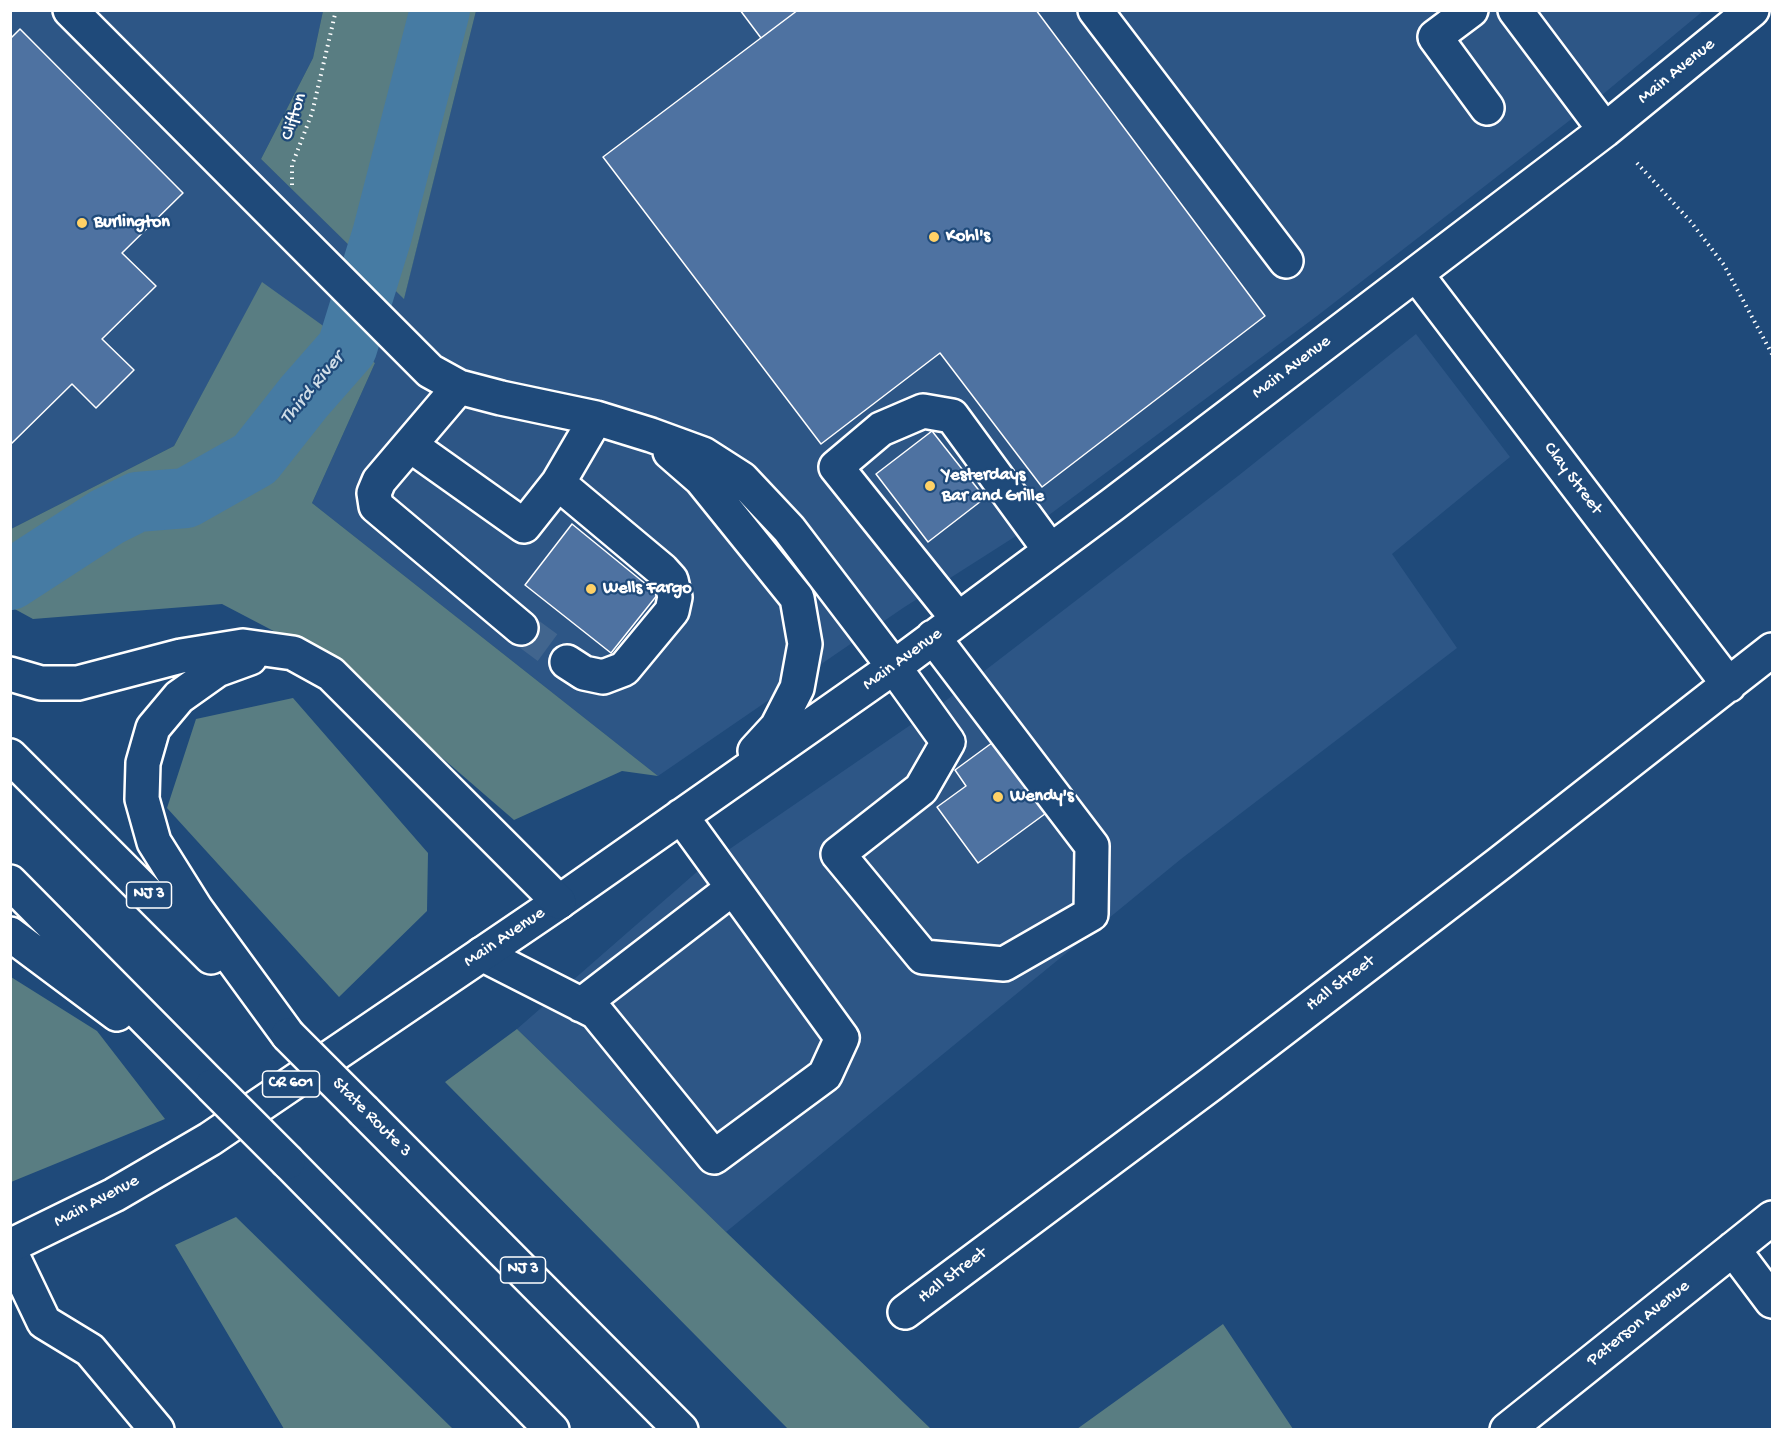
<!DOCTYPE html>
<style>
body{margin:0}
#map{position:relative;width:1783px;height:1440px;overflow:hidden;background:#1f4a7a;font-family:"Gochi Hand",sans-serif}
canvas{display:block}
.frame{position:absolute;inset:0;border:12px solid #fff;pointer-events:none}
</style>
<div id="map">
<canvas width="1783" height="1440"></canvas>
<div class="frame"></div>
</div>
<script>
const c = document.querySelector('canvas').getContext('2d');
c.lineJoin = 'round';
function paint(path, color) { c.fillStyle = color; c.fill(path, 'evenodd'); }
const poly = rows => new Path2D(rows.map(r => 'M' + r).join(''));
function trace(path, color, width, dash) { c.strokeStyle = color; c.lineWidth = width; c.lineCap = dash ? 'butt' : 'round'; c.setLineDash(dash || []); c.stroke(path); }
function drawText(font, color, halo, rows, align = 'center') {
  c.font = font + ' "Gochi Hand",sans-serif'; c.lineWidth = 4.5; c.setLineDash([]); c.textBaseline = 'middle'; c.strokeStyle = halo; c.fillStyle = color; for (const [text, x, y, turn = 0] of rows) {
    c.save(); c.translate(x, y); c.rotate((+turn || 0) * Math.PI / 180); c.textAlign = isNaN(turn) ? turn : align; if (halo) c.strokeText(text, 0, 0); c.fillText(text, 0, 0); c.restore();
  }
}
const built = poly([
 [11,11,323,11,313,58,261,159,404,298,476,11,1703,11,1596,100,1317,316,1049,515,903,608,658,776,312,503,375,363,262,283,174,446,11,529],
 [1416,334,1510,457,1392,554,1457,648,1181,859,726,1232,517,1029,699,870,944,702,1238,476]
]);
const green = poly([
 [323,11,476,11,404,299,261,159,313,58],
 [262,282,375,363,312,503,658,776,622,771,514,820,329,660,222,604,33,619,11,607,11,529,174,446],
 [293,698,428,853,427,911,339,997,167,808,196,719],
 [11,977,97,1031,165,1119,11,1182],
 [517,1029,726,1232,931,1429,788,1429,445,1082],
 [236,1217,453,1429,284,1429,175,1245],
 [1223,1324,1293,1429,1077,1429]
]);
const river = poly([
 [10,580,107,517,137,502,186,498,255,459,304,397,347,348,382,235,440,10]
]);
const building = poly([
 [740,10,798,10,761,38,740,10],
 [798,10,1036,10,1265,316,1042,487,940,353,821,444,603,157,798,10],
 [20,29,183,193,122,253,156,286,102,339,134,370,96,408,72,384,10,445,10,39,20,29],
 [932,431,985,498,928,542,876,474,932,431],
 [572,524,658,594,611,653,525,585,572,524],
 [1000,737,1053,808,978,863,937,807,966,786,955,770,1000,737]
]);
const minorTunnel = poly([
 [521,628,567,662]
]);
const path = poly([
 [1637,163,1691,222,1724,265,1772,354],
 [292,185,292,165,312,113,336,10]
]);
const minor = poly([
 [70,10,430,371,459,387,501,398,596,418,651,435,703,454,742,479,789,529,894,667,948,742,921,789,838,854,923,957,1004,964,1091,914,1092,846,933,637],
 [1095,10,1286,261],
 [1471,10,1435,37,1487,108],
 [1515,10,1605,130],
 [1416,274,1729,685],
 [459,387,379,481,374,493,376,506,521,628],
 [410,445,524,526,558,483,596,418],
 [670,452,701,479,797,598,805,644,797,688,777,727,755,751],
 [558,483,662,570,671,580,675,597,672,611,624,669,603,677,584,673,567,662],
 [958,619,836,467,881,429,923,411,952,416,1050,550],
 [559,902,894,667,1112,505,1605,130,1752,10],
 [482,954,596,1012,714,1157,825,1075,842,1038,681,816],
 [581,1005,733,888],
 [1733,1249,1772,1301],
 [10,1251,44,1322,90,1350,157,1430],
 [905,1312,1211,1084,1500,863,1772,650],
 [1507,1430,1772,1218]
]);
const major = poly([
 [10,1246,114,1195,210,1139,559,902]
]);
const highway = poly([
 [250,658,217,670,179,697,153,728,143,763,142,799,154,842,196,909,288,1035],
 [10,674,41,683,78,683,181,656,243,646,293,653,331,674,559,902],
 [10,756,211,957],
 [10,882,212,1086],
 [10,934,117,1014],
 [364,1111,681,1430],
 [288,1162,552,1430]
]);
const highwayBridge = poly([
 [288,1035,364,1111],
 [212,1086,288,1162]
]);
const markers = [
 [82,223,6,"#ffd166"],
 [934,237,6,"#ffd166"],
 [930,486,6,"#ffd166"],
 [591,589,6,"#ffd166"],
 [998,797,6,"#ffd166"]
];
const shields = [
 [149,895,45],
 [291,1084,57],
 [523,1270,45]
];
const shieldNames = [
 ["NJ 3",149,895],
 ["CR 601",291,1084],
 ["NJ 3",523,1270]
];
const streetNames = [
 ["Main Avenue",1677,72,-39],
 ["Clifton",295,117,-72],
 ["Main Avenue",1292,368,-37],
 ["Clay Street",1572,479,53],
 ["Main Avenue",903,660,-36],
 ["Main Avenue",505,938,-34],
 ["Hall Street",1341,984,-37],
 ["State Route 3",371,1118,45],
 ["Main Avenue",97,1202,-28],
 ["Hall Street",953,1276,-37],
 ["Paterson Avenue",1639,1324,-39]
];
const poiNames = [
 ["Burlington",94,223],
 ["Kohl's",946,237],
 ["Yesterdays",942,476],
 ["Bar and Grille",942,497],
 ["Wells Fargo",603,589],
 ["Wendy's",1010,797]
];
const waterNames = [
 ["Third River",313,389,-50]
];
paint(built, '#2d5686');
paint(green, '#597d82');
trace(river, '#467ba3', 60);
paint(building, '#4e72a1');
trace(building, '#fff', 1.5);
trace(minorTunnel, '#41658e', 33, [33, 16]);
trace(minor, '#fff', 38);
trace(major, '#fff', 38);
trace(highway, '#fff', 38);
trace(path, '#fff', 4, [1.5, 4.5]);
trace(minor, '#1f4a7a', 33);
trace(major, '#1f4a7a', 33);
trace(highway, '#1f4a7a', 33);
trace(highwayBridge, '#fff', 38, []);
trace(highwayBridge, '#1f4a7a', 33);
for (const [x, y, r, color] of markers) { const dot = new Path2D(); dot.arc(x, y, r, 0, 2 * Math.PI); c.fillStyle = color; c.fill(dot); trace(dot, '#1f4a7a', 2); }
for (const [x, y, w] of shields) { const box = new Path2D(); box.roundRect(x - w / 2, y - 13, w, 26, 4.5); c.fillStyle = '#1f4a7a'; c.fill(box); trace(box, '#fff', 1.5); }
drawText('bold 16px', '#fff', null, shieldNames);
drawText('18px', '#fff', '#1f4a7a', streetNames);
drawText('bold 18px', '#fff', '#1f4a7a', poiNames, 'left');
drawText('italic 20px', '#d1dee8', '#1f4a7a', waterNames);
</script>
